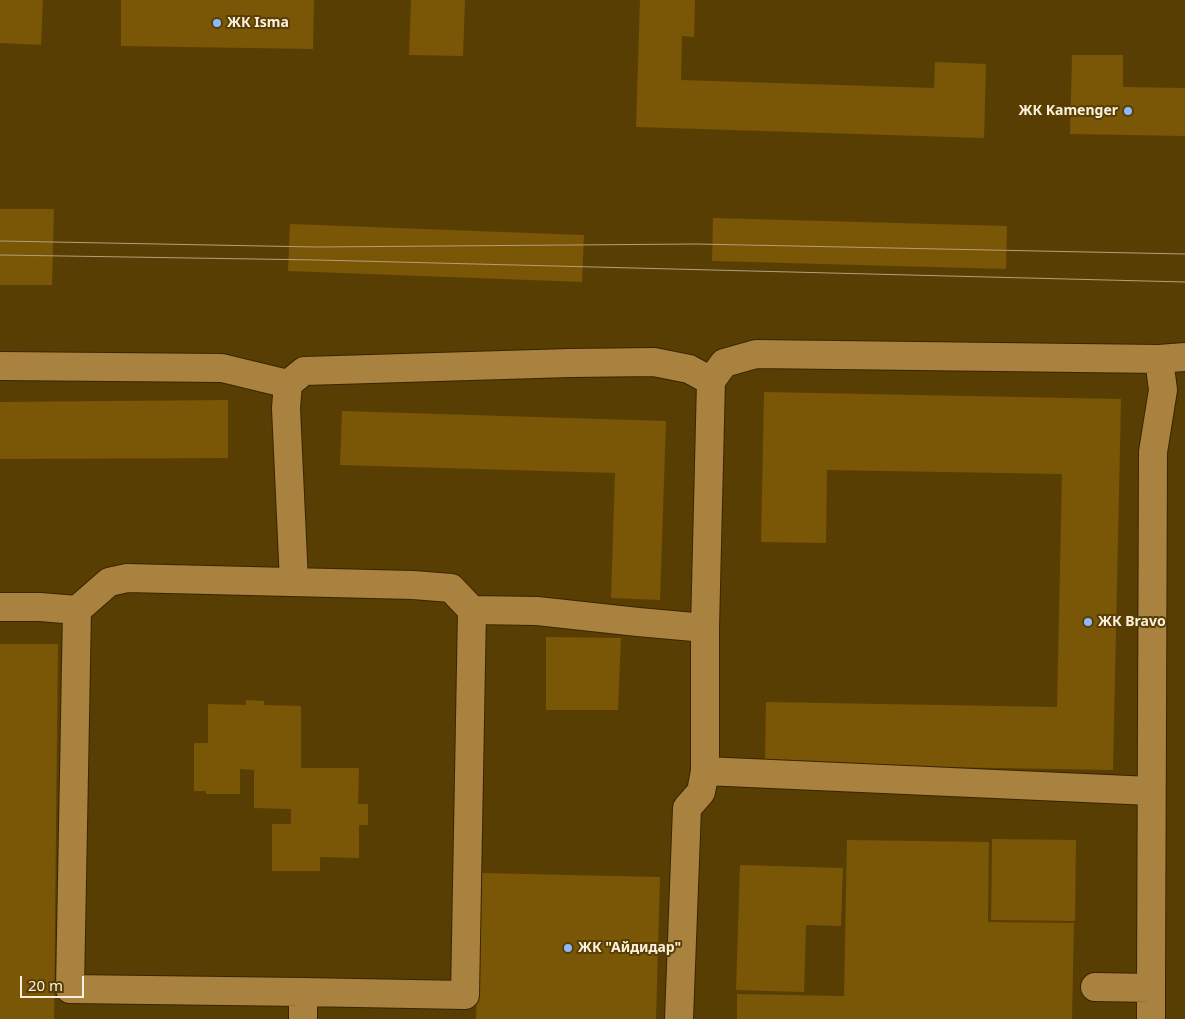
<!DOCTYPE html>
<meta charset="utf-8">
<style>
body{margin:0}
#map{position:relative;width:1185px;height:1019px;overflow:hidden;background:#593e04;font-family:"Noto Sans",sans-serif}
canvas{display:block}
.scale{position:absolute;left:20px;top:976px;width:64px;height:22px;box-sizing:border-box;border:2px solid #fcf0dc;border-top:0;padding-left:6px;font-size:15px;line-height:18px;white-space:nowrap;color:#fcf0dc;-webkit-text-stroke:4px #593e04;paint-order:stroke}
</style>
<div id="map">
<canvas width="1185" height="1019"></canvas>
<div class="scale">20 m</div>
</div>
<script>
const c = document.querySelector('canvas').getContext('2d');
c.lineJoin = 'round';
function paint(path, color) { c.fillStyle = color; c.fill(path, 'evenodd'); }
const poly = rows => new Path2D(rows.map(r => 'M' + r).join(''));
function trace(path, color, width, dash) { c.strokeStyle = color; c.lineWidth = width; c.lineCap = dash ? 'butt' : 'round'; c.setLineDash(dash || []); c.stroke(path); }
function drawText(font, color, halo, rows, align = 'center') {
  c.font = font + ' "Noto Sans",sans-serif'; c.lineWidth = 4; c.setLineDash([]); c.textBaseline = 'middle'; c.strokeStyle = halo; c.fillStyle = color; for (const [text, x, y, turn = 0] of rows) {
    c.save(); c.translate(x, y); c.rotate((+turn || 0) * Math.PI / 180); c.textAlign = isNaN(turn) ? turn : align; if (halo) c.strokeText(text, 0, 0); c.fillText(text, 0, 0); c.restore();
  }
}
const building = poly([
 [0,0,43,0,41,45,0,43],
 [121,0,314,0,313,49,121,46],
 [411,0,465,0,463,56,409,55],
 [640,0,695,0,694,37,682,36,681,80,934,88,935,62,986,64,984,138,636,127],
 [1072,55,1123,55,1123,87,1185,88,1185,136,1070,134],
 [0,209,54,209,52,285,0,285],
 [713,218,1007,226,1006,269,712,261],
 [290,224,584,235,582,282,288,271],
 [764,392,1121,399,1113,770,765,764,766,702,1057,707,1062,474,827,470,826,543,761,542],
 [228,400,228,458,0,459,0,402],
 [342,411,666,421,660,600,611,598,615,473,340,465],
 [546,637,621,638,618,710,546,710],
 [0,644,58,644,54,1019,0,1019],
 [246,700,264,701,264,705,301,706,301,768,359,768,358,804,368,804,368,825,359,825,359,858,320,857,320,871,272,871,272,824,291,824,291,809,254,808,254,770,240,769,240,794,206,794,206,791,194,791,194,743,208,743,208,704,246,705],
 [992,839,1076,840,1075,921,991,920],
 [847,840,989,842,988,922,1074,923,1072,1019,737,1019,737,994,844,996],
 [740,865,843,868,841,926,806,925,804,992,736,990],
 [481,873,660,877,656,1019,476,1019]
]);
const minor = poly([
 [0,366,222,368,288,384],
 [294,582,286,408,288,384,304,371,570,363,654,362,689,369,711,381],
 [0,607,40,607,77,610],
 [472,610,537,611,638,622,705,628],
 [705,771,705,628,711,381,724,363,756,354,1159,359],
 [1095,987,1151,988,1151,1019],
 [1151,988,1153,452,1163,390,1159,359,1185,357],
 [303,1019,303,992,465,995,472,610,451,588,413,585,127,578,109,582,77,610,70,989,303,992],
 [679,1019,687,808,701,792,705,771,1151,791]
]);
const tram = poly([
 [0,241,316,247,696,244,1185,254],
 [0,255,318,260,1185,282]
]);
const markers = [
 [217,23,5,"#8eb9fd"],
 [1128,111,5,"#8eb9fd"],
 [1088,622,5,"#8eb9fd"],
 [568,948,5,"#8eb9fd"]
];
const poiNames = [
 ["ЖК Isma",227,23],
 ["ЖК Kamenger",1118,111,"right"],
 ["ЖК Bravo",1098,622],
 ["ЖК \"Айдидар\"",578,948]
];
paint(building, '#7a5607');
trace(minor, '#392601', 30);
trace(minor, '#a8823e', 28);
trace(tram, '#b2a07a', 1);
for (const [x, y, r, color] of markers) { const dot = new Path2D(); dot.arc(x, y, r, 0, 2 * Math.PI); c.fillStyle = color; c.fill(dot); trace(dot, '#593e04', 2); }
drawText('bold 14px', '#fcf0dc', '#593e04', poiNames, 'left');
</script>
